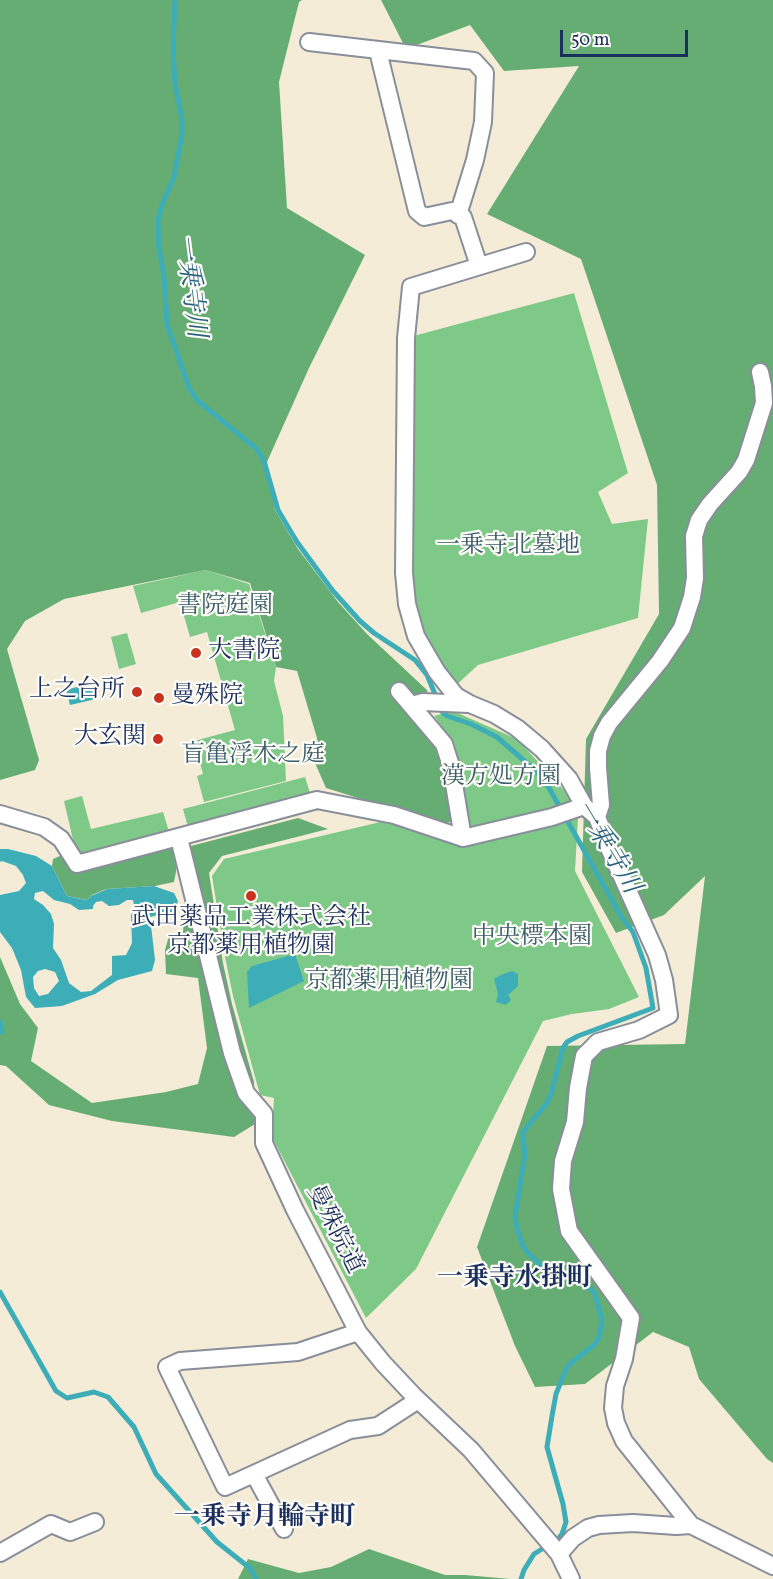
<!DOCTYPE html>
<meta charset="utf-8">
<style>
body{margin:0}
#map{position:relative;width:773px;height:1579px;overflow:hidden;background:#f4ecd7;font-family:Vollkorn,serif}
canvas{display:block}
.scale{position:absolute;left:560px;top:30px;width:128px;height:27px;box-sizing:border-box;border:3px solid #1b2f5e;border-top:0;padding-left:8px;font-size:18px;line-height:21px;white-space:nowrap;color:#1b2f5e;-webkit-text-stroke:4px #fdfcf7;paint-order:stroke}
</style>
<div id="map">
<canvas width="773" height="1579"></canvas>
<div class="scale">50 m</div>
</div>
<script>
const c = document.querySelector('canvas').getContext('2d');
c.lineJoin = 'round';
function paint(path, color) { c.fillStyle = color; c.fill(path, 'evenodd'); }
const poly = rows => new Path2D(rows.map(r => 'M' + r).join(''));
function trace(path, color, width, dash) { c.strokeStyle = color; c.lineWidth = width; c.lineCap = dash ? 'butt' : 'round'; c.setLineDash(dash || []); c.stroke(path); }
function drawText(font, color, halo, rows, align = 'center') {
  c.font = font + ' Vollkorn,"Noto Serif JP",serif'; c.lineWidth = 4.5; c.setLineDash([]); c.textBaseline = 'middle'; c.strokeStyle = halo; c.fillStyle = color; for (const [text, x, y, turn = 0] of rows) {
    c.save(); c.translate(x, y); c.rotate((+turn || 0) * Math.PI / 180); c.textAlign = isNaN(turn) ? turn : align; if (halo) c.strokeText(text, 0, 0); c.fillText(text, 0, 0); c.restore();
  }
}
const green = poly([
 [574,293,628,473,598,492,612,524,648,519,638,618,478,665,451,690,407,604,406,338],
 [206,570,249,584,276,667,274,681,283,716,286,781,204,802,197,776,203,774,194,741,235,730,207,632,190,637,180,602,141,613,133,586],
 [127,633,136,664,119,669,111,637],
 [453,711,517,739,575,802,470,828,454,743,434,716],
 [305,777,311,796,188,827,183,809],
 [82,796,91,829,163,812,169,832,78,854,76,853,64,801],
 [578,818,575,871,639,997,609,1009,572,1014,543,1021,416,1269,366,1318,272,1137,274,1098,260,1095,233,996,225,957,212,876,224,859,393,819,462,845]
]);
const forest = poly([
 [0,0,302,0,299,2,279,82,287,208,365,255,309,368,267,462,275,510,298,549,338,602,367,634,428,691,404,707,444,754,455,819,444,825,326,788,312,756,317,738,297,671,276,667,250,583,206,570,64,599,25,621,7,649,39,760,35,770,0,780],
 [381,0,773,0,773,1463,767,1459,699,1379,689,1347,653,1332,585,1384,535,1387,515,1346,477,1247,547,1046,685,1044,705,876,664,915,616,933,582,872,586,739,659,614,657,485,581,259,487,214,579,66,504,71,470,25,406,49],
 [298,818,328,829,222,856,209,873,223,963,232,1004,254,1082,255,1124,234,1137,112,1121,49,1105,6,1066,0,1065,0,957,20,1004,38,1028,31,1061,92,1103,166,1092,198,1084,207,1048,198,978,166,974,165,950,169,936,183,932,191,846],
 [167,847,173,849,176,859,176,872,174,882,155,886,106,889,92,895,87,900,67,896,52,866,53,859,62,855,67,858],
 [369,1549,445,1575,465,1575,511,1579,238,1579,248,1559,299,1573,331,1567]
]);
const water = poly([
 [91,683,96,699,70,705,66,690],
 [0,849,8,849,36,856,52,866,67,896,81,899,87,900,91,896,107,889,154,886,174,893,178,901,175,911,150,917,155,960,152,971,118,980,95,994,62,1006,35,1008,26,997,21,970,12,948,0,932,0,895,19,891,26,883,23,875,16,866,2,861,0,862],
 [43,891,54,900,70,904,79,910,93,909,93,906,96,902,102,901,109,906,119,905,127,900,133,900,134,905,131,916,132,943,126,955,112,956,112,975,91,991,81,992,69,983,61,960,53,948,54,924,51,914,43,905,34,899,35,893],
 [45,969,55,972,59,981,48,994,39,996,34,988,33,977,38,971],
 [295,954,304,981,249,1008,247,972,252,966],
 [512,971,518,974,518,986,508,995,511,1000,506,1005,496,1002,498,994,494,979,501,975]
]);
const stream = poly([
 [175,0,173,49,175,84,182,119,182,134,174,177,161,207,158,221,159,249,164,276,167,324,189,388,198,401,257,449,264,461,278,510,297,542,333,591,360,621,374,633,415,660,427,675,443,713,447,716,471,724,497,737,537,772,549,788,622,918,633,932,646,968,653,1008,578,1036,567,1042,563,1048,551,1094,547,1103,523,1132,523,1140,525,1153,515,1217,517,1228,522,1244,527,1252,545,1269,554,1273,577,1280,591,1289,595,1294,602,1320,599,1338,594,1345,571,1363,566,1369,556,1394,552,1416,547,1447,563,1504,566,1522,562,1534,558,1539,534,1554,524,1570,521,1579],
 [0,1022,2,1032],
 [0,1292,56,1391,67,1398,94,1392,108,1397,134,1427,156,1474,217,1542,251,1569,256,1579]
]);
const minor = poly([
 [309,42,474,61,485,73,483,122,475,160,458,215],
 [378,51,417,211,424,217,452,211,463,217,479,266],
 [526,252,411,287,406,338,404,573,407,604,416,636,437,672,456,696,470,704,494,714,517,728,542,749,569,779,584,806,597,817,609,848,657,955,664,980,669,1015,639,1030,598,1042,584,1056,578,1088,575,1122,563,1161,561,1189,569,1231,631,1318,624,1359,615,1386,613,1408,616,1423,624,1441,691,1525],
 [399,691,444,744,451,766,463,838],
 [412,705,423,702,469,704],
 [0,814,44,827,61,839,77,864,317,800,394,815,463,838,552,817,584,806],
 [597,817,601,805,598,768,598,751,602,736,609,723,660,661,682,628,692,597,695,578,694,536,699,520,710,504,739,472,746,460,764,403,763,386,760,372],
 [179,838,232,1053,246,1093,264,1114,264,1143,295,1210,358,1332,383,1363,414,1396,471,1450,559,1554,571,1579],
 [358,1332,298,1352,180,1361,167,1367,225,1487,350,1430,378,1426,418,1400],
 [254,1474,284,1529],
 [0,1553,51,1524,70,1532,95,1522],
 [559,1554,573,1538,588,1528,599,1525,633,1523,676,1526,691,1525,773,1566]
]);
const markers = [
 [196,653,6,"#c8321e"],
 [137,692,6,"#c8321e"],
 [159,698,6,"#c8321e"],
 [158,739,6,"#c8321e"],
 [251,896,6,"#c8321e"]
];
const parkNames = [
 ["一乗寺北墓地",508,548],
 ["書院庭園",225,608],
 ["盲亀浮木之庭",253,757],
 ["漢方処方園",501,779],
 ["中央標本園",532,939],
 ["京都薬用植物園",389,983]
];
const poiNames = [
 ["大書院",208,653],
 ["上之台所",125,692,"right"],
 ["曼殊院",171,698],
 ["大玄関",146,739,"right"],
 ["武田薬品工業株式会社",251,920,"center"],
 ["京都薬用植物園",251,948,"center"]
];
const streetNames = [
 ["曼殊院道",333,1230,63]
];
const waterNames = [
 ["一乗寺川",188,286,83],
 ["一乗寺川",605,848,59]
];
const neighbourhoodNames = [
 ["一乗寺水掛町",515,1280],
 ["一乗寺月輪寺町",265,1519]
];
paint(green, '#7ec987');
paint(forest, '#66ad74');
paint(water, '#3dadb8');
trace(stream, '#3dadb8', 5);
trace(minor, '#888e9a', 20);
trace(minor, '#fff', 16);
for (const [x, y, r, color] of markers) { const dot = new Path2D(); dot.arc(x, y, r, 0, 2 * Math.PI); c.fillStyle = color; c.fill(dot); trace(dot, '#fdfcf7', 2); }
drawText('24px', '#395d6a', '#fdfcf7', parkNames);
drawText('24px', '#1b2f5e', '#fdfcf7', poiNames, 'left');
drawText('24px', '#1b2f5e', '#fdfcf7', streetNames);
drawText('italic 26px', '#296182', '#fdfcf7', waterNames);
drawText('bold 26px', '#1b2f5e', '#fdfcf7', neighbourhoodNames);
</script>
